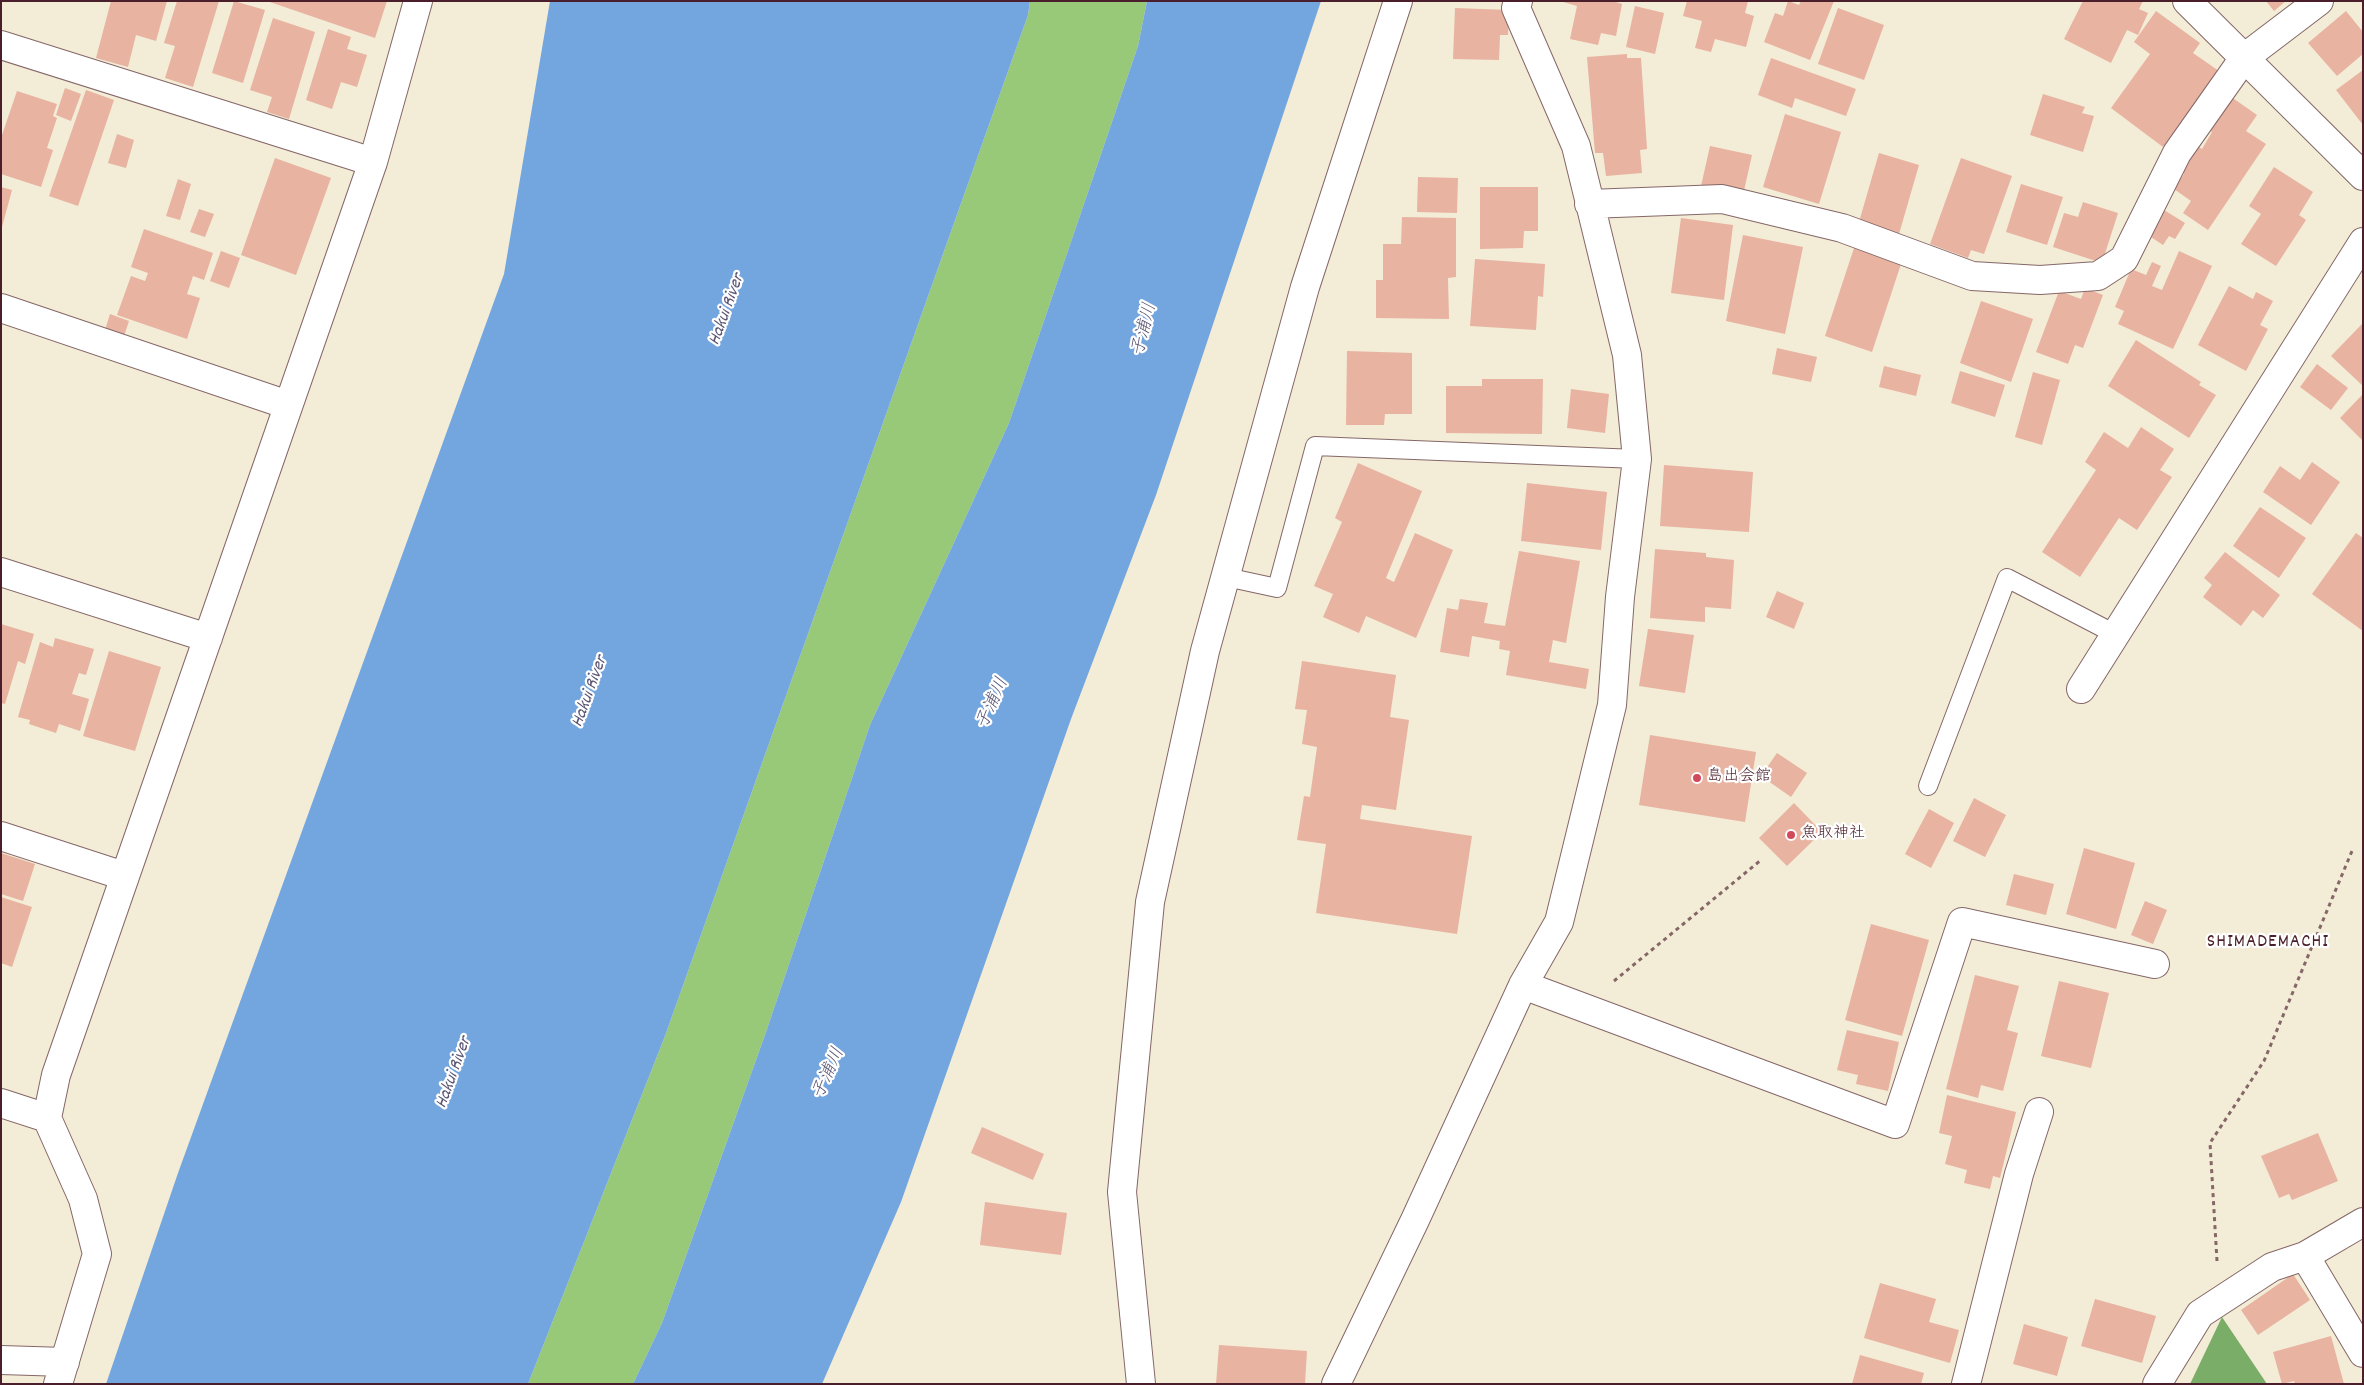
<!DOCTYPE html>
<meta charset="utf-8">
<style>
body{margin:0}
#map{position:relative;width:2364px;height:1385px;overflow:hidden;background:#f3ecd7;font-family:Dekko,sans-serif}
canvas{display:block}
.frame{position:absolute;inset:0;border:2px solid #4a1f2b;pointer-events:none}
</style>
<div id="map">
<canvas width="2364" height="1385"></canvas>
<div class="frame"></div>
</div>
<script>
const c = document.querySelector('canvas').getContext('2d');
c.lineJoin = 'round';
function paint(path, color) { c.fillStyle = color; c.fill(path, 'evenodd'); }
const poly = rows => new Path2D(rows.map(r => 'M' + r).join(''));
function trace(path, color, width, dash) { c.strokeStyle = color; c.lineWidth = width; c.lineCap = dash ? 'butt' : 'round'; c.setLineDash(dash || []); c.stroke(path); }
function drawText(font, color, halo, rows, align = 'center') {
  c.font = font + ' Dekko,"Klee One",sans-serif'; c.lineWidth = 4.5; c.setLineDash([]); c.textBaseline = 'middle'; c.strokeStyle = halo; c.fillStyle = color; for (const [text, x, y, turn = 0] of rows) {
    c.save(); c.translate(x, y); c.rotate((+turn || 0) * Math.PI / 180); c.textAlign = isNaN(turn) ? turn : align; if (halo) c.strokeText(text, 0, 0); c.fillText(text, 0, 0); c.restore();
  }
}
const green = poly([
 [1030,1,1147,1,1138,46,1009,423,870,725,766,1032,662,1323,633,1384,528,1384,665,1036,1028,15]
]);
const forest = poly([
 [2222,1317,2267,1384,2190,1384]
]);
const water = poly([
 [550,1,1030,1,1028,15,665,1036,528,1384,106,1384,178,1173,504,274],
 [1147,1,1321,1,1156,495,1071,719,901,1202,822,1384,633,1384,662,1323,766,1032,870,725,1009,423,1138,46]
]);
const building = poly([
 [111,1,167,1,156,41,136,35,128,67,96,58],
 [177,1,219,1,193,87,165,78,175,46,164,43],
 [234,1,265,10,243,83,212,73],
 [267,1,387,1,375,38],
 [1560,1,1613,1,1622,4,1616,36,1601,33,1598,45,1570,39,1577,6],
 [1687,1,1748,1,1745,13,1754,16,1746,47,1715,39,1711,52,1695,48,1702,21,1683,16],
 [1788,1,1799,5,1801,1,1834,1,1810,60,1764,42,1775,13,1783,16],
 [2083,1,2143,1,2139,9,2148,13,2138,35,2127,30,2111,63,2064,39],
 [2266,1,2286,1,2274,11],
 [1635,6,1664,13,1655,54,1626,47],
 [1455,8,1509,10,1508,35,1500,35,1499,60,1453,59],
 [1838,8,1884,25,1864,80,1818,64],
 [2156,11,2200,43,2193,53,2219,71,2163,147,2111,108,2150,54,2134,42],
 [2346,11,2363,32,2363,54,2337,76,2308,43],
 [273,18,315,32,289,119,267,112,272,97,250,90],
 [328,29,351,37,347,49,367,55,357,87,341,82,332,109,306,100],
 [1627,54,1627,58,1641,58,1647,149,1640,150,1642,173,1606,176,1603,153,1595,153,1587,57],
 [1771,58,1856,89,1846,116,1795,98,1792,108,1758,95],
 [2363,70,2363,125,2336,90],
 [65,88,81,94,71,121,56,115],
 [86,90,114,100,78,206,49,196],
 [17,91,57,104,53,116,57,118,47,148,53,150,41,187,1,174,1,138],
 [2043,94,2085,107,2082,113,2094,116,2083,152,2030,135],
 [2227,94,2257,115,2246,131,2266,144,2208,230,2183,213,2191,201,2174,189,2184,174,2179,170,2196,145,2202,149,2212,132,2205,127],
 [1785,114,1841,132,1819,204,1763,187],
 [117,134,134,140,126,168,108,163],
 [1710,146,1752,155,1743,195,1701,186],
 [1879,153,1919,165,1899,234,1859,222],
 [275,158,331,178,296,275,241,255],
 [1961,158,2012,176,1984,254,1971,250,1968,258,1930,244],
 [2274,167,2313,192,2299,215,2306,220,2276,266,2241,244,2261,214,2249,206],
 [1418,177,1458,178,1457,213,1417,212],
 [178,179,191,184,180,220,166,216],
 [2021,184,2063,197,2047,245,2006,232],
 [1,187,12,190,2,227,1,226],
 [1480,187,1538,187,1538,231,1524,231,1523,248,1480,249],
 [2083,202,2118,213,2102,263,2053,247,2064,213,2078,217],
 [199,209,214,214,205,237,190,232],
 [2164,210,2185,223,2175,239,2169,236,2163,245,2148,235],
 [1402,217,1456,218,1456,277,1448,278,1449,319,1376,318,1376,280,1383,280,1383,244,1401,244],
 [1681,218,1733,225,1724,300,1671,293],
 [144,229,213,253,204,280,193,276,187,294,200,298,187,339,117,315,131,276,145,281,148,273,131,267],
 [1743,235,1803,247,1785,334,1726,321],
 [1854,248,1901,264,1872,352,1825,336],
 [221,251,240,258,229,288,210,281],
 [2179,251,2212,266,2173,349,2118,324,2124,311,2115,307,2131,269,2146,275,2152,262,2161,266,2152,286,2162,290],
 [1475,259,1545,264,1543,297,1538,296,1536,330,1470,326],
 [2229,286,2253,299,2256,292,2273,301,2260,325,2268,329,2246,371,2198,345],
 [2085,288,2103,295,2083,348,2075,345,2068,364,2036,352,2059,291,2081,299],
 [1981,301,2033,319,2011,382,1960,363],
 [110,314,129,321,124,336,105,330],
 [2363,323,2363,386,2331,356],
 [2136,340,2201,382,2199,385,2216,395,2189,438,2108,386],
 [1777,348,1817,357,1811,382,1772,374],
 [1347,351,1412,353,1412,414,1385,414,1384,425,1346,425],
 [2317,364,2348,388,2331,410,2300,387],
 [1884,366,1921,375,1916,396,1879,387],
 [1960,371,2005,385,1995,417,1951,403],
 [2033,372,2060,380,2042,445,2015,437],
 [1482,379,1543,379,1542,434,1446,433,1446,386,1482,386],
 [1571,389,1609,394,1605,433,1567,428],
 [2363,394,2363,441,2340,418],
 [2141,427,2174,449,2160,470,2172,477,2137,530,2119,518,2080,577,2042,552,2096,470,2085,462,2104,432,2128,448],
 [2312,462,2340,482,2311,525,2263,492,2280,466,2300,480],
 [1358,463,1422,491,1386,578,1394,582,1415,533,1453,550,1416,638,1366,616,1359,633,1323,617,1333,594,1314,586,1342,522,1335,518],
 [1664,465,1753,472,1749,532,1660,526],
 [1527,483,1607,492,1601,550,1521,541],
 [2260,507,2306,538,2279,578,2233,546],
 [2356,533,2363,538,2363,631,2312,594],
 [1655,549,1706,553,1706,557,1734,560,1731,609,1705,607,1705,622,1650,618],
 [1519,551,1580,561,1566,643,1553,640,1549,662,1589,669,1586,689,1506,675,1510,651,1499,649,1500,641,1472,636,1469,657,1440,652,1447,608,1458,610,1460,599,1488,603,1484,623,1505,626],
 [2225,552,2280,595,2263,618,2253,610,2241,626,2203,597,2212,585,2204,578],
 [1777,591,1804,603,1794,629,1766,617],
 [1,624,34,634,25,664,18,661,5,704,1,703],
 [1648,629,1694,635,1685,693,1639,686],
 [55,638,94,649,86,675,79,673,72,694,89,699,80,731,59,724,56,733,29,724,30,720,18,717,40,642,53,647],
 [109,651,161,667,135,751,83,736],
 [1302,661,1396,675,1390,717,1409,720,1396,810,1362,805,1360,819,1472,836,1457,934,1316,913,1326,844,1297,840,1304,796,1310,797,1317,747,1302,744,1307,710,1295,709],
 [1650,735,1756,752,1745,822,1639,805],
 [1777,753,1807,773,1791,797,1761,776],
 [1974,798,2006,815,1985,857,1953,841],
 [1794,803,1822,832,1787,866,1759,838],
 [1929,809,1954,823,1931,868,1905,854],
 [2084,848,2135,863,2116,929,2066,914],
 [1,853,35,864,23,901,1,894],
 [2014,874,2054,884,2046,915,2006,905],
 [1,897,32,907,12,967,1,963],
 [2145,901,2167,910,2153,944,2131,935],
 [1871,924,1929,940,1902,1036,1845,1020],
 [1975,975,2019,986,2007,1030,2018,1033,2003,1091,1981,1085,1978,1098,1946,1089],
 [2059,981,2109,993,2091,1068,2041,1056],
 [1847,1030,1899,1042,1888,1091,1856,1084,1858,1075,1837,1070],
 [1947,1095,2016,1112,2000,1178,1993,1176,1990,1189,1964,1183,1967,1170,1945,1164,1952,1136,1939,1133],
 [982,1127,1044,1154,1033,1180,971,1153],
 [2318,1133,2338,1181,2292,1200,2289,1194,2279,1198,2261,1156],
 [985,1202,1067,1213,1061,1255,980,1245],
 [2293,1274,2310,1300,2258,1335,2241,1310],
 [1880,1283,1936,1299,1929,1322,1959,1330,1950,1363,1864,1338],
 [2095,1299,2156,1316,2142,1363,2081,1346],
 [2024,1324,2068,1337,2057,1376,2013,1364],
 [2331,1336,2344,1384,2295,1384,2294,1381,2282,1384,2273,1352],
 [1219,1345,1307,1351,1305,1384,1216,1384],
 [1860,1355,1924,1373,1921,1384,1852,1384]
]);
const path = poly([
 [1614,981,1761,860],
 [2217,1261,2210,1143,2264,1061,2352,851]
]);
const lane = poly([
 [1226,577,1277,588,1315,446,1637,459],
 [1928,786,2007,578,2115,634]
]);
const street = poly([
 [2187,1,2363,176],
 [1,45,373,162],
 [1589,204,1722,199,1842,228,1972,276,2040,280,2098,276,2124,259,2177,153,2244,58,2319,1],
 [1,308,288,405],
 [1,572,208,638],
 [2081,689,2363,242],
 [1,836,124,876],
 [1523,985,1895,1124,1962,922,2155,964],
 [1,1103,47,1118],
 [2305,1256,2363,1353],
 [1,1360,65,1362],
 [58,1384,97,1254,83,1199,47,1118,56,1075,373,162,418,1],
 [1336,1384,1415,1220,1523,985,1559,922,1612,705,1620,597,1637,459,1627,355,1576,146,1516,8,1518,1],
 [1966,1384,2019,1174,2039,1112],
 [2157,1384,2200,1314,2272,1267,2305,1256,2363,1222]
]);
const secondary = poly([
 [1141,1384,1122,1192,1150,902,1205,651,1305,287,1398,1]
]);
const markers = [
 [1697,778,5,"#d1495b"],
 [1791,835,5,"#d1495b"]
];
const poiNames = [
 ["島出会館",1707,778],
 ["魚取神社",1801,835]
];
const waterNames = [
 ["Hakui River",728,310,-70],
 ["子浦川",1146,330,-76],
 ["Hakui River",591,692,-70],
 ["子浦川",994,704,-66],
 ["Hakui River",455,1073,-70],
 ["子浦川",830,1074,-66]
];
const quarterNames = [
 ["SHIMADEMACHI",2268,943]
];
paint(green, '#98c978');
paint(forest, '#7aad68');
paint(water, '#73a6df');
paint(building, '#e8b3a1');
trace(lane, '#856767', 20);
trace(street, '#856767', 30);
trace(secondary, '#856767', 30);
trace(path, '#856767', 3, [4, 4]);
trace(lane, '#fff', 18);
trace(street, '#fff', 28);
trace(secondary, '#fff', 28);
for (const [x, y, r, color] of markers) { const dot = new Path2D(); dot.arc(x, y, r, 0, 2 * Math.PI); c.fillStyle = color; c.fill(dot); trace(dot, '#fff', 2); }
drawText('16px', '#4a1f2b', '#fff', poiNames, 'left');
drawText('italic 18px', '#5a5573', '#fff', waterNames);
c.letterSpacing = '1px';
drawText('19px', '#4a1f2b', '#fff', quarterNames);
c.letterSpacing = '0px';
</script>
